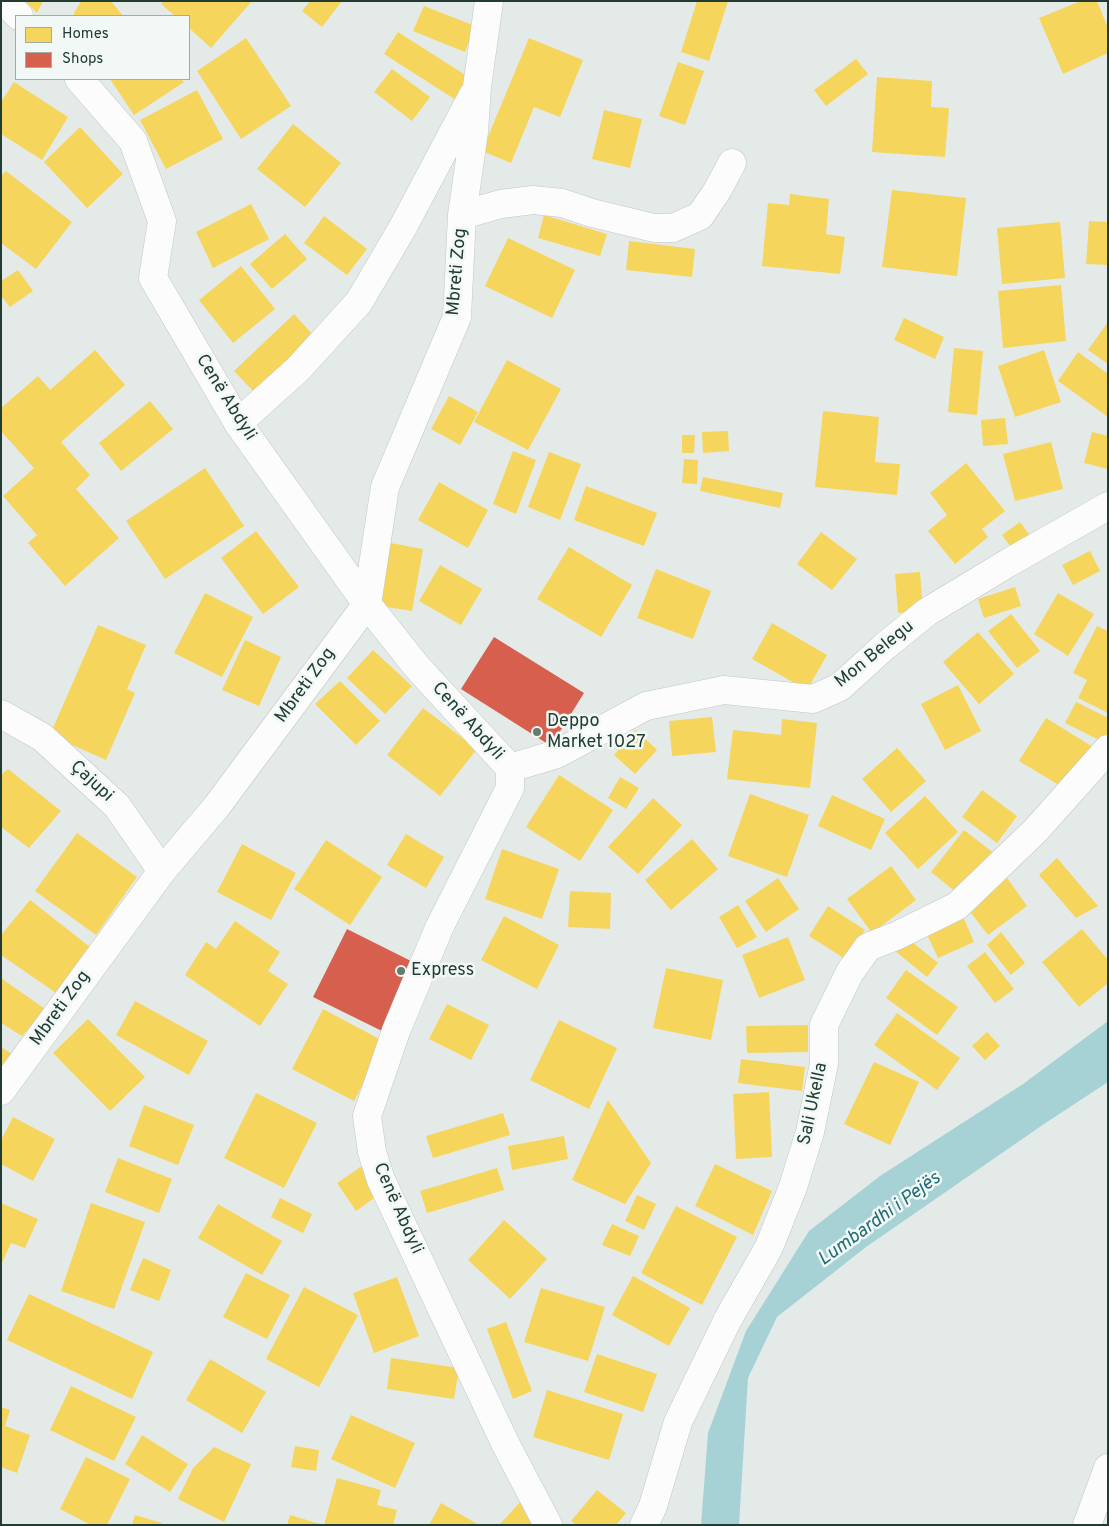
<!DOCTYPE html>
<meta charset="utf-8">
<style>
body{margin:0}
#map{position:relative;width:1109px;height:1526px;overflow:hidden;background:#e4eae7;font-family:Overpass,sans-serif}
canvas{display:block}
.frame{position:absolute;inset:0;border:2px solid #223c34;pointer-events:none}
.legend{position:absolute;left:15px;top:15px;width:175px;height:65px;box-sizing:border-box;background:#f2f8f5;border:1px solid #9fada8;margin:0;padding:6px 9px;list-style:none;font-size:15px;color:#223c34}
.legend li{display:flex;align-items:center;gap:10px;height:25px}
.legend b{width:25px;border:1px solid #9fada8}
</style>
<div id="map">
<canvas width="1109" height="1526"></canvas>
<div class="frame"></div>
<ul class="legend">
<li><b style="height:14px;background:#f6d55c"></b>Homes</li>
<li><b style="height:14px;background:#d6604d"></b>Shops</li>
</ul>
</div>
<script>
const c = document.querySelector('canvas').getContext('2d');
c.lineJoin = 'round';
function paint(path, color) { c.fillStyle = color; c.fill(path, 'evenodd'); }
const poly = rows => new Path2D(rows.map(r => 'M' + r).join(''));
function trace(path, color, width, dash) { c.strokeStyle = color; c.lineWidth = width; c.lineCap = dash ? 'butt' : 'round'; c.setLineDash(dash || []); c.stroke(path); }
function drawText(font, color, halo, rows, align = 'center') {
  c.font = font + ' Overpass,sans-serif'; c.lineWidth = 5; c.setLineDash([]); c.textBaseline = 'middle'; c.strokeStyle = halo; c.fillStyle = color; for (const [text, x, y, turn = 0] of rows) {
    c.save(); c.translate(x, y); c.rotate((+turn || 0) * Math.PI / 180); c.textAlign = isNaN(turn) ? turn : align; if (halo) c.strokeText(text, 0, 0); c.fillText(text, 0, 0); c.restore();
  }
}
const water = poly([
 [1108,1021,1108,1082,1044,1124,866,1247,777,1317,748,1378,739,1525,701,1525,708,1433,746,1331,809,1231,880,1176,1023,1084]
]);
const homes = poly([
 [25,1,43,1,37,13],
 [81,1,111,1,123,16,74,16,74,13],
 [164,1,252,1,211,48,189,28,189,16,175,16,161,4],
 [310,1,342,1,322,27,302,11],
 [697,1,728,1,709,61,681,52],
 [1081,1,1097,1,1108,28,1108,53,1063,74,1039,18],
 [424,6,475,26,465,52,413,31],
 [398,32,470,78,456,100,384,54],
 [246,38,291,106,241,139,197,71],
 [529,38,583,60,560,117,534,107,511,163,482,151],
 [856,59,868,74,826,106,814,90],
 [678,62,704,71,685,125,659,116],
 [392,69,430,97,412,121,374,92],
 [877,77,932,81,931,107,949,108,945,157,872,152],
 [110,79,181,79,184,82,134,115],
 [14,82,68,117,42,160,1,134,1,102],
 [197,90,223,139,166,169,140,120],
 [604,110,642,119,630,168,592,159],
 [293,124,341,163,305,207,257,169],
 [80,127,123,174,87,208,44,162],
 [6,171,72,222,36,269,1,243,1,176],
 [892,190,966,198,957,276,882,267],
 [790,194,829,199,826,234,845,237,840,274,762,266,768,203,789,205],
 [251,204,269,239,213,268,196,232],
 [544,215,607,234,600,256,538,238],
 [324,216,367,249,347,275,304,243],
 [1089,221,1108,222,1108,265,1086,264],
 [1060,222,1065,278,1002,284,997,228],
 [285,234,307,259,272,289,250,264],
 [508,238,575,270,552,318,485,286],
 [629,241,695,249,692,277,626,270],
 [241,266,275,309,233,343,199,300],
 [18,270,33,291,10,307,1,296,1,281],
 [1061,285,1066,341,1003,348,998,291],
 [294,314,314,336,255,393,234,371],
 [904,318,944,337,935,359,894,340],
 [1108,322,1108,364,1088,350],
 [954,348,983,351,977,415,948,412],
 [95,350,125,385,61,442,90,475,76,489,119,538,65,586,28,543,37,535,3,496,34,468,1,431,1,408,38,376,50,390],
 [1044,350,1061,402,1015,417,998,366],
 [1078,352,1108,374,1108,417,1058,381],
 [507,360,561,389,528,450,474,422],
 [449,396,478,412,460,445,431,429],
 [150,401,173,429,121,471,99,443],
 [823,411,879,417,875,462,900,464,897,495,815,487],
 [1005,418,1008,444,983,446,981,420],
 [728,431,729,451,703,453,702,432],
 [1092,432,1108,436,1108,469,1084,463],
 [682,435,695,435,694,453,682,453],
 [1051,442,1063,489,1015,501,1003,454],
 [513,451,536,460,516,514,493,504],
 [549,452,581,464,560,520,528,507],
 [684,459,698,460,697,484,682,483],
 [966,463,1005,511,982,529,988,537,955,564,928,531,947,515,930,493],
 [205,468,244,526,165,579,126,521],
 [703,477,783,493,780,508,700,491],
 [439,482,488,510,468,548,418,520],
 [586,486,657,513,644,546,574,520],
 [1020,522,1031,537,1013,550,1002,535],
 [256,531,299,587,263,614,221,558],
 [821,532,857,559,832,590,797,564],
 [385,542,423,549,412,611,374,605],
 [569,547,632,585,601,637,537,599],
 [1090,551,1100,571,1073,585,1062,565],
 [440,565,482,589,461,625,419,601],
 [656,569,711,591,693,639,637,618],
 [920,572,923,611,898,613,895,574],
 [1015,587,1021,606,984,618,978,599],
 [205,593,253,617,222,677,174,653],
 [1058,593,1094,614,1068,656,1034,634],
 [1011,614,1040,651,1017,668,988,631],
 [772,623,827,655,807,690,752,659],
 [98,625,146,645,127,689,135,693,106,760,50,735],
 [1097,626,1108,631,1108,713,1078,698,1087,680,1073,673],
 [978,632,1014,674,979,704,943,662],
 [245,640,281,657,259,706,222,690],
 [373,650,412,686,385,714,347,678],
 [340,681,380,721,356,745,315,704],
 [958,685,981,731,945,750,921,704],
 [1076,702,1108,718,1108,737,1105,743,1065,723],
 [423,708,477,749,440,796,387,755],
 [712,717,716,752,672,756,669,721],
 [1046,718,1093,747,1067,790,1019,761],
 [782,719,817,723,810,788,727,779,733,730,781,735],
 [636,730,657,750,635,774,614,755],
 [897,748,926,781,891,812,862,779],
 [8,769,61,811,29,848,1,827,1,775],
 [559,775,613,810,580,861,526,827],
 [620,777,639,788,626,809,608,798],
 [982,790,1017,816,997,843,962,817],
 [750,794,809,815,787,877,728,856],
 [832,795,885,819,871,850,818,826],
 [925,796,958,832,918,869,885,833],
 [653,798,682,825,638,874,608,847],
 [964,830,995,854,961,896,931,872],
 [77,833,137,877,96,935,35,891],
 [406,834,444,857,426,888,387,865],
 [692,839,718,869,671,910,645,880],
 [326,840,382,877,350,925,294,889],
 [242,844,296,873,271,920,217,892],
 [502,849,559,869,542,919,485,899],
 [1057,858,1098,906,1076,918,1039,875],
 [891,866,916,900,872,933,847,899],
 [1005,875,1027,906,988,935,965,905],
 [778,878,799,909,766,932,745,901],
 [570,891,611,893,610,929,568,927],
 [30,900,90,947,56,993,1,955,1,935],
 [738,905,757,937,737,948,719,917],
 [828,906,865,930,847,960,809,936],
 [961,912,974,942,938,958,924,928],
 [504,916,559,945,537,989,481,960],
 [235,921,280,952,268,971,288,984,260,1026,185,975,206,942,216,949],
 [1082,929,1108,960,1108,983,1079,1007,1042,962],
 [1001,932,1025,963,1011,975,987,945],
 [788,937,805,980,759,998,742,955],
 [906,937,938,963,927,977,895,951],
 [985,952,1014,989,995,1003,967,966],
 [666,968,723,980,711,1040,653,1028],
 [906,970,958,1007,937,1035,886,998],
 [1,978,45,1009,22,1036,1,1023],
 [135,1001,208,1041,189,1075,116,1035],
 [447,1004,489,1025,471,1060,429,1039],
 [323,1009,385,1042,354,1101,292,1069],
 [897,1013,960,1058,937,1090,874,1045],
 [88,1019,145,1077,110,1111,53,1053],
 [559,1020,617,1048,589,1109,530,1080],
 [808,1025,808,1052,747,1053,746,1026],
 [987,1032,1000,1046,985,1060,972,1046],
 [1,1047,15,1056,1,1077],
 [741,1059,805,1067,802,1091,738,1083],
 [874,1062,919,1082,890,1145,844,1124],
 [769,1092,772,1157,736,1159,733,1094],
 [256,1093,317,1123,284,1188,224,1158],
 [608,1100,651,1163,625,1204,572,1180],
 [144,1105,194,1125,178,1165,129,1146],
 [503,1113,510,1135,433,1158,426,1136],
 [13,1117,55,1139,33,1181,1,1164,1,1140],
 [564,1136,568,1159,512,1170,508,1146],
 [118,1158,172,1179,159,1213,105,1192],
 [715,1164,772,1191,753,1235,695,1206],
 [362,1166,381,1193,356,1211,337,1183],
 [497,1168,504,1190,427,1213,420,1191],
 [637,1195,656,1204,644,1230,625,1221],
 [280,1198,312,1214,303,1233,271,1217],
 [1,1203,38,1219,25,1248,11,1243,1,1265],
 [91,1203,145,1222,114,1309,61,1291],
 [218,1204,282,1241,262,1275,198,1238],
 [676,1206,737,1237,702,1305,641,1273],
 [504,1220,547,1259,510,1299,468,1260],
 [612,1224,639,1236,630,1256,602,1245],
 [143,1258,171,1270,159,1301,130,1290],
 [246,1273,290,1295,267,1339,223,1317],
 [633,1276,690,1308,669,1346,612,1315],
 [397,1277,419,1336,374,1353,353,1293],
 [304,1287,358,1315,319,1387,266,1359],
 [541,1288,605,1307,588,1361,524,1342],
 [29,1294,153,1352,132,1399,7,1340],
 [506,1322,532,1391,513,1399,487,1329],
 [597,1354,657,1374,643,1412,584,1392],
 [391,1358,459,1368,454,1399,387,1389],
 [210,1359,266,1392,242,1433,186,1400],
 [71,1386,136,1417,114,1461,50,1430],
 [547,1390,623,1414,609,1460,533,1437],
 [1,1407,10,1410,5,1426,30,1435,17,1473,1,1467],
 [351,1415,415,1443,395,1488,331,1459],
 [142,1435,188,1464,170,1492,125,1464],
 [295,1446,319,1450,316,1471,291,1467],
 [214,1447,251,1464,224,1522,178,1499,193,1468],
 [86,1457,130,1479,107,1525,91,1525,60,1509],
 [337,1478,381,1490,377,1505,397,1510,393,1525,324,1525],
 [597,1490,626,1513,616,1525,576,1525,571,1521],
 [524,1498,537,1525,499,1525],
 [441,1503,479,1525,429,1525],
 [135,1515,162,1523,161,1525,132,1525],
 [290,1515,320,1524,320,1525,287,1525]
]);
const shops = poly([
 [494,637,584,693,551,746,461,689],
 [347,929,417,964,384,1032,313,997]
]);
const minor = poly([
 [4,1,19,16],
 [79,79,133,141,162,221,153,278,238,423,367,604,417,667,510,768,510,788,439,928,396,1031,367,1116,372,1152,381,1180,505,1443,548,1525],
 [462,215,501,204,533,200,562,203,592,213,654,228,673,228,700,216,717,191,732,163],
 [238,423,298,369,359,302,403,227,473,95],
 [1,714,42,737,117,806,162,871],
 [510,768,557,754,646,706,724,690,813,699,840,687,885,646,927,612,1008,563,1108,506],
 [1,1091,162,871,217,806,367,604,385,487,457,317,462,215,474,132,477,87,489,1],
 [644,1525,653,1506,678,1422,727,1321,769,1247,793,1187,810,1132,824,1064,824,1025,850,972,868,947,896,936,957,906,1036,830,1108,749],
 [1087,1525,1108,1468]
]);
const markers = [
 [537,732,5,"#667973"],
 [401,971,5,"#667973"]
];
const streetNames = [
 ["Mbreti Zog",458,272,-85],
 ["Cenë Abdyli",225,398,58],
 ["Mon Belegu",875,655,-39],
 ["Mbreti Zog",306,686,-54],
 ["Cenë Abdyli",467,722,48],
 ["Çajupi",91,782,43],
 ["Mbreti Zog",61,1009,-54],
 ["Sali Ukella",814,1104,-78],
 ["Cenë Abdyli",397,1209,66]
];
const poiNames = [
 ["Deppo",547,722],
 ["Market 1027",547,743],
 ["Express",411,971]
];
const waterNames = [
 ["Lumbardhi i Pejës",880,1220,-36]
];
paint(water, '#a6d2d6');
paint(homes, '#f6d55c');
paint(shops, '#d6604d');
trace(minor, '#c1c7c4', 29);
trace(minor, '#fbfcfb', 28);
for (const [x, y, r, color] of markers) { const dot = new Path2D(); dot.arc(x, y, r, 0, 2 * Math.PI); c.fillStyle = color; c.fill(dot); trace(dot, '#f2f8f5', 2); }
drawText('18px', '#223c34', '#f2f8f5', streetNames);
drawText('18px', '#223c34', '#f2f8f5', poiNames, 'left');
drawText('italic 19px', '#1f6b76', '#f2f8f5', waterNames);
</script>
